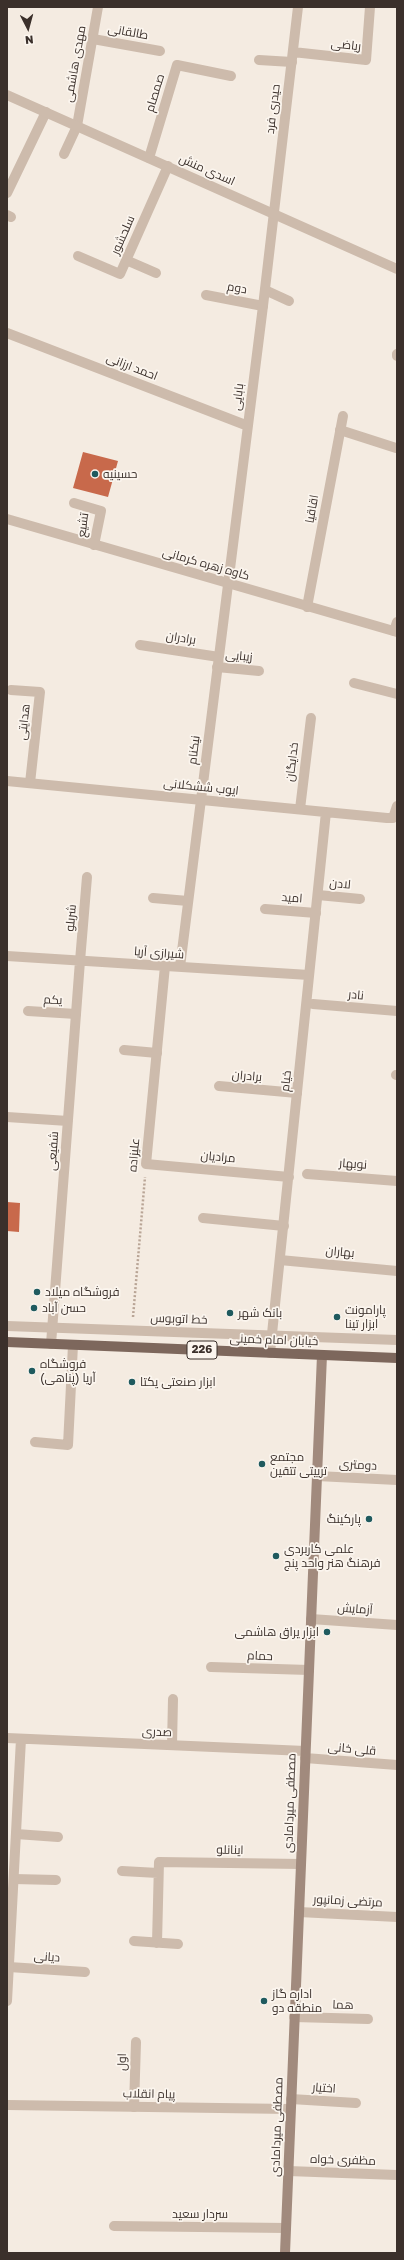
<!DOCTYPE html>
<meta charset="utf-8">
<style>
body{margin:0}
#map{position:relative;width:404px;height:2260px;overflow:hidden;background:#f4ebe1;font-family:"Golos Text",sans-serif}
canvas{display:block}
.frame{position:absolute;inset:0;border:8px solid #3b302b;pointer-events:none}
.north{position:absolute;left:8px;top:8px;width:40px;height:40px;-webkit-text-stroke:3px #fbf5ee;paint-order:stroke;rotate:174deg;font-size:11px;font-weight:700;line-height:16px;text-align:center;color:#3b302b}
.north::after{content:'';display:block;margin:auto;width:14px;height:18px;background:#3b302b;clip-path:polygon(50% 0,100% 100%,50% 72%,0 100%)}
</style>
<div id="map">
<canvas width="404" height="2260"></canvas>
<div class="frame"></div>
<div class="north">N</div>
</div>
<script>
const c = document.querySelector('canvas').getContext('2d');
c.lineJoin = 'round';
function paint(path, color) { c.fillStyle = color; c.fill(path, 'evenodd'); }
const poly = rows => new Path2D(rows.map(r => 'M' + r).join(''));
function trace(path, color, width, dash) { c.strokeStyle = color; c.lineWidth = width; c.lineCap = dash ? 'butt' : 'round'; c.setLineDash(dash || []); c.stroke(path); }
function drawText(font, color, halo, rows, align = 'center') {
  c.font = font + ' "Golos Text",Cairo,sans-serif'; c.lineWidth = 3.5; c.setLineDash([]); c.textBaseline = 'middle'; c.strokeStyle = halo; c.fillStyle = color; for (const [text, x, y, turn = 0] of rows) {
    c.save(); c.translate(x, y); c.rotate((+turn || 0) * Math.PI / 180); c.textAlign = isNaN(turn) ? turn : align; if (halo) c.strokeText(text, 0, 0); c.fillText(text, 0, 0); c.restore();
  }
}
const building = poly([
 [83,452,118,461,108,497,73,488],
 [7,1202,20,1203,19,1232,7,1231]
]);
const path = poly([
 [133,1317,145,1177]
]);
const service = poly([
 [93,39,160,51],
 [259,60,292,62],
 [64,154,77,126],
 [7,193,46,112],
 [7,215,11,217],
 [78,256,120,274,168,166],
 [126,260,156,273],
 [265,290,289,301],
 [206,295,263,306],
 [397,354,397,356],
 [340,430,396,448],
 [74,503,101,511,94,545],
 [394,631,397,622],
 [140,645,219,657],
 [217,667,259,671],
 [354,683,397,694],
 [11,690,40,692,30,783],
 [300,809,311,718],
 [318,895,360,899],
 [153,898,188,901],
 [265,909,316,913],
 [80,961,87,877],
 [28,1011,76,1014],
 [124,1050,157,1053],
 [396,1075,397,1075],
 [219,1086,297,1093],
 [307,1174,397,1181],
 [203,1218,284,1226],
 [7,1326,397,1340],
 [317,1476,397,1480],
 [311,1619,397,1625],
 [211,1667,309,1670],
 [172,1745,173,1699],
 [16,1834,58,1837],
 [122,1871,158,1873],
 [14,1879,56,1880],
 [134,1941,178,1944],
 [157,1943,159,1862,301,1864],
 [9,1967,85,1972],
 [294,2017,368,2019],
 [291,2099,356,2103],
 [134,2107,136,2042],
 [114,2226,286,2228]
]);
const minor = poly([
 [293,52,366,60,370,7],
 [77,126,98,7],
 [149,158,177,65,231,76],
 [7,333,248,426],
 [307,607,343,416],
 [7,781,387,818,393,818,397,806],
 [7,956,309,975],
 [165,966,146,1164,289,1177],
 [180,967,263,306,298,7],
 [313,1004,397,1011],
 [7,1117,68,1121],
 [280,1260,397,1271],
 [51,1344,80,961],
 [270,1353,326,812],
 [35,1442,68,1445,73,1345],
 [7,1738,305,1751],
 [305,1758,397,1765],
 [299,1912,397,1917],
 [7,2001,21,1739],
 [288,2171,397,2175]
]);
const tertiary = poly([
 [7,95,397,269],
 [7,519,397,632],
 [7,2105,290,2109]
]);
const secondary = poly([
 [285,2253,322,1355]
]);
const primary = poly([
 [7,1342,397,1358]
]);
const markers = [
 [95,474,4,"#1f5a5e"],
 [37,1292,4,"#1f5a5e"],
 [34,1308,4,"#1f5a5e"],
 [230,1313,4,"#1f5a5e"],
 [337,1317,4,"#1f5a5e"],
 [32,1371,4,"#1f5a5e"],
 [132,1382,4,"#1f5a5e"],
 [262,1464,4,"#1f5a5e"],
 [369,1519,4,"#1f5a5e"],
 [276,1556,4,"#1f5a5e"],
 [327,1632,4,"#1f5a5e"],
 [264,2001,4,"#1f5a5e"]
];
const shields = [
 [202,1350,30]
];
const shieldNames = [
 ["226",202,1350]
];
const streetNames = [
 ["طالقانی",128,32,10],
 ["ریاضی",346,45,6],
 ["مهدی هاشمی",75,64,-80],
 ["صمصام",155,93,-73],
 ["حیدری فرد",273,109,-83],
 ["اسدی منش",207,170,24],
 ["سلحشور",123,235,-66],
 ["دوم",237,288,10],
 ["احمد ارزانی",132,367,21],
 ["بابایی",238,397,-83],
 ["اقاقیا",312,509,-80],
 ["تشیع",83,525,-83],
 ["کاوه زهره کرمانی",206,564,16],
 ["برادران",181,638,9],
 ["زیبایی",239,656,5],
 ["هدایتی",24,722,-84],
 ["نیکنام",194,750,-83],
 ["خدایگان",292,762,-83],
 ["ایوب ششکلانی",201,787,6],
 ["لادن",340,884,5],
 ["امید",292,898,4],
 ["شربلو",71,918,-85],
 ["شیرازی آریا",159,953,4],
 ["نادر",356,995,5],
 ["یکم",53,1000,3],
 ["برادران",247,1076,5],
 ["خیام",286,1081,-84],
 ["شفیعی",53,1151,-86],
 ["علیزاده",134,1155,-85],
 ["مرادیان",218,1157,5],
 ["نوبهار",353,1164,4],
 ["بهاران",340,1252,5],
 ["خط اتوبوس",179,1319,2],
 ["خیابان امام خمینی",274,1340,2],
 ["دومتری",358,1465,3],
 ["آزمایش",355,1609,4],
 ["حمام",260,1656,2],
 ["صدری",157,1732,2],
 ["قلی خانی",352,1749,5],
 ["مصطفی میردامادی",290,1803,-88],
 ["اینانلو",230,1850,1],
 ["مرتضی زمانپور",348,1901,3],
 ["دیانی",47,1957,4],
 ["هما",343,2005,2],
 ["اول",122,2062,-89],
 ["اختیار",324,2088,4],
 ["پیام انقلاب",149,2094,1],
 ["مصطفی میردامادی",277,2127,-88],
 ["مظفری خواه",343,2160,2],
 ["سردار سعید",200,2214]
];
const poiNames = [
 ["حسینیه",103,474],
 ["فروشگاه میلاد",45,1292],
 ["حسن آباد",42,1308],
 ["پارامونت",345,1310],
 ["ابزار تینا",345,1324],
 ["بانک شهر",238,1313],
 ["فروشگاه",40,1364],
 ["آریا (پناهی)",40,1378],
 ["ابزار صنعتی یکتا",140,1382],
 ["مجتمع",270,1457],
 ["ترییتی تتقین",270,1471],
 ["پارکینگ",361,1519,"right"],
 ["علمی کاربردی",284,1549],
 ["فرهنگ هنر واحد پنج",284,1563],
 ["ابزار یراق هاشمی",319,1632,"right"],
 ["اداره گاز",272,1994],
 ["منطقه دو",272,2008]
];
paint(building, '#c8694b');
trace(path, '#b9a596', 2.5, [2, 2]);
trace(service, '#cdbbac', 10);
trace(minor, '#cdbbac', 10);
trace(tertiary, '#cdbbac', 10);
trace(secondary, '#a18a7d', 10);
trace(primary, '#7d675c', 10);
for (const [x, y, r, color] of markers) { const dot = new Path2D(); dot.arc(x, y, r, 0, 2 * Math.PI); c.fillStyle = color; c.fill(dot); trace(dot, '#fbf5ee', 1.5); }
for (const [x, y, w] of shields) { const box = new Path2D(); box.roundRect(x - w / 2, y - 9, w, 18, 3); c.fillStyle = '#fbf5ee'; c.fill(box); trace(box, '#3b302b', 1); }
drawText('bold 11px', '#3b302b', null, shieldNames);
drawText('12px', '#3b302b', '#fbf5ee', streetNames);
drawText('12px', '#3b302b', '#fbf5ee', poiNames, 'left');
</script>
